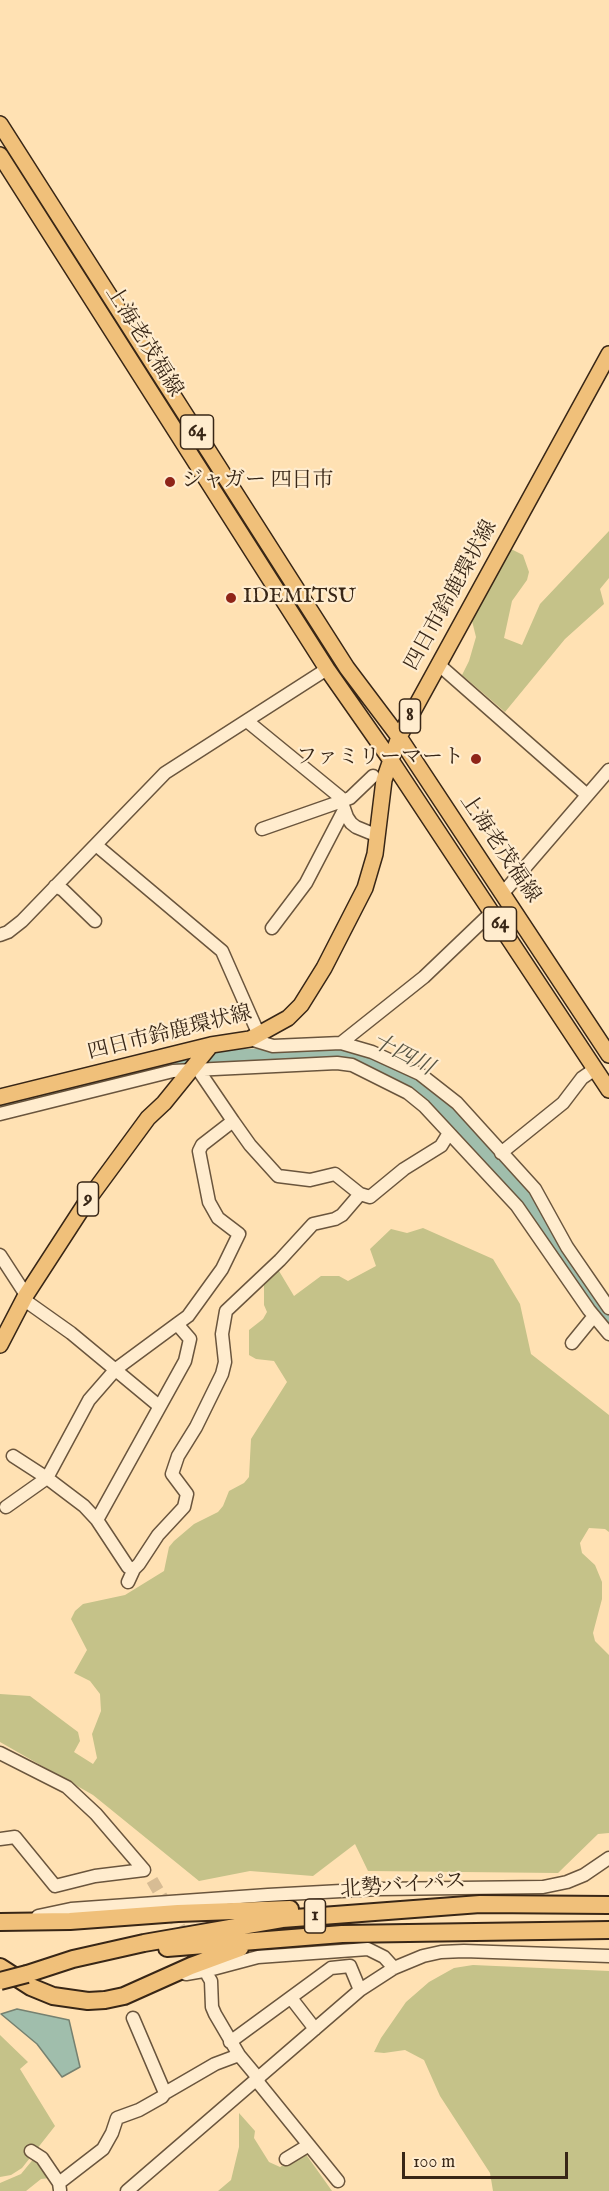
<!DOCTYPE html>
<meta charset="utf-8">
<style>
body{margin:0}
#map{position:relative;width:609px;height:2191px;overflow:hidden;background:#ffe1b3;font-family:"IM FELL English",serif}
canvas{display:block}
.scale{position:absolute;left:402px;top:2152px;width:166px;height:27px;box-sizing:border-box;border:3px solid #382616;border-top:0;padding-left:8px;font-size:18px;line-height:21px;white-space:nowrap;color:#382616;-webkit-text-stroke:4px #ffecce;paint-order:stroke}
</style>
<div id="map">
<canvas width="609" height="2191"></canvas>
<div class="scale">100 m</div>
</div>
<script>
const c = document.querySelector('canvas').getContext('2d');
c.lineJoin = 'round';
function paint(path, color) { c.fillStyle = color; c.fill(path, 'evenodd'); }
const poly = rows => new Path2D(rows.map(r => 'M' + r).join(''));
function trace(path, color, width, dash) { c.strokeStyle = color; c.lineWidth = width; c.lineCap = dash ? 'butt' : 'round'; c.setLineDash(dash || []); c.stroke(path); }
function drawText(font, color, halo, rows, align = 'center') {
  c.font = font + ' "IM FELL English","Noto Serif JP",serif'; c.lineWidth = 4.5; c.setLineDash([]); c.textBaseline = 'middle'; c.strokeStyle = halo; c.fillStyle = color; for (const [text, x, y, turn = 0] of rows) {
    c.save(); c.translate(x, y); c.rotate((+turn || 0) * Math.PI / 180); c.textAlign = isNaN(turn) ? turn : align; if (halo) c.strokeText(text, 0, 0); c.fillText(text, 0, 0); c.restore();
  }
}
const green = poly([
 [609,531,609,578,600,589,604,604,565,639,505,712,462,675,469,661,476,637,472,621,507,547,523,555,529,572,527,580,512,601,504,638,522,645,540,604],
 [423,1228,493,1259,520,1304,531,1354,609,1415,609,1532,605,1529,589,1528,580,1543,582,1553,595,1565,602,1582,602,1599,593,1633,595,1641,609,1655,609,1833,598,1834,558,1873,368,1871,355,1844,313,1876,250,1871,199,1881,93,1795,0,1742,0,1694,30,1696,78,1732,80,1741,74,1752,93,1764,97,1758,92,1734,101,1711,100,1694,90,1681,74,1673,87,1650,71,1619,75,1611,83,1604,125,1595,164,1571,169,1547,174,1541,194,1524,218,1512,223,1506,229,1491,244,1483,249,1477,251,1439,287,1382,274,1361,256,1359,249,1355,249,1330,263,1319,267,1312,264,1305,264,1280,276,1266,294,1296,321,1276,339,1276,348,1281,376,1266,370,1249,391,1229,407,1233],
 [473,1965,609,1971,609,2191,493,2191,490,2173,440,2096,424,2060,405,2050,384,2053,374,2052,381,2038,406,2002,429,1982,454,1968],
 [0,2035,28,2062,20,2069,55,2126,22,2168,11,2175,0,2177],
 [239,2113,255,2131,254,2138,269,2162,280,2167,305,2153,332,2191,218,2191,231,2180,239,2147],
 [35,2157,50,2178,41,2179,26,2191,0,2191,0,2183,21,2174]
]);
const water = poly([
 [17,2009,69,2020,80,2067,62,2077,37,2044,1,2014,17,2009]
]);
const river = poly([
 [0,1106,163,1067,203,1060,349,1056,368,1062,419,1087,446,1113,518,1190,600,1309,609,1320]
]);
const minorTunnel = poly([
 [152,1880,188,1942]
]);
const minor = poly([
 [438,664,587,795],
 [247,721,340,797,347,817,351,823,356,827,378,836],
 [262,829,342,801,350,798,373,776],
 [96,845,222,951,259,1035],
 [55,886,63,890,95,921],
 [503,893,609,770],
 [272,928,306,883,344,810],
 [0,935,8,932,22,921,165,773,327,669],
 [250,1039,273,1046,341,1043,424,977,492,912],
 [341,1043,372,1052,420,1074,457,1103,535,1189,567,1247,609,1308],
 [0,1114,173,1071,337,1063,352,1065,408,1093,424,1106,517,1206,589,1310,609,1334],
 [233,1121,250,1145,278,1176,310,1180,335,1174,360,1194],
 [501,1153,563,1103,582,1078,595,1069],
 [0,1255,26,1295],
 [23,1299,71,1333,159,1406],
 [177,1324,190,1339,185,1361,97,1520,84,1506,47,1478,89,1400,116,1369,177,1324,188,1316,222,1269,239,1234,218,1218,209,1202,199,1151,202,1145,233,1121,199,1071],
 [572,1343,594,1316],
 [6,1507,47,1478,13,1456],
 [97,1520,128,1567,134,1569],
 [128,1582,134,1569,139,1564,158,1535,184,1507,187,1494,172,1474,178,1456,196,1427,222,1374,225,1362,222,1334,226,1311,280,1260,313,1224,335,1219,342,1215,360,1194,370,1197,404,1169,441,1146,449,1133],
 [0,1753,67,1787,96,1814,144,1870,95,1876,55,1886,15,1837,0,1839],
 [38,1916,71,1909,268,1895,378,1889,543,1887,567,1882,584,1875,609,1858],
 [186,1974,209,1970,258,1957,368,1949,384,1957,394,1968],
 [208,1976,211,1981,212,2007,215,2014,239,2055,259,2079],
 [291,1998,315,2029],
 [133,2018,165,2093,215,2064,239,2055],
 [230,2042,331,1968,350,1966,360,1990],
 [257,2081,338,2181],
 [31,2151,42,2158,59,2183,60,2190],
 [286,2159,309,2145],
 [59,2183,103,2149,112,2133,117,2118,139,2110,162,2097,165,2093],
 [127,2191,360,1990,394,1968,423,1956,441,1952,464,1951,609,1956]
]);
const major = poly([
 [0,124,347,668,399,737,609,1055],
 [0,155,327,669,390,759,609,1090],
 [0,1097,211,1045,250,1039,288,1018,301,1005,324,968,365,888,375,854,384,780,399,737,609,354],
 [0,1345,26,1295,87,1201,148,1118,164,1103,211,1045]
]);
const highway = poly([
 [0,1922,70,1921,178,1913,290,1909],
 [167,1948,342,1934,609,1930],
 [0,1967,31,1987,53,1996,88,2001,105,2000,124,1996,191,1966,240,1948],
 [27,1974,73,1959,144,1943,282,1919,480,1904,609,1905]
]);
const highwayBridge = poly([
 [0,1981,27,1974]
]);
const markers = [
 [170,482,6,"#8f2418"],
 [231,598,6,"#8f2418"],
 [476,759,6,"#8f2418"]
];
const shields = [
 [197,432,33],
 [410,716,21],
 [500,924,33],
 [88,1199,21],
 [315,1916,21]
];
const shieldNames = [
 ["64",197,432],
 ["8",410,716],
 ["64",500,924],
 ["9",88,1199],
 ["1",315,1916]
];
const streetNames = [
 ["上海老茂福線",143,342,58],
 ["四日市鈴鹿環状線",452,596,-61],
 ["上海老茂福線",499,849,56],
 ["四日市鈴鹿環状線",170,1034,-14],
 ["北勢バイパス",403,1887,-4]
];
const poiNames = [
 ["ジャガー 四日市",182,482],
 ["IDEMITSU",243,598],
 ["ファミリーマート",464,759,"right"]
];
const waterNames = [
 ["十四川",402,1056,27]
];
paint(green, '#c5c289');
paint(water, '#a0beac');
trace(water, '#768170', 1.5);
trace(river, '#a0beac', 20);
trace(minorTunnel, '#d7bc94', 12, [12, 6]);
trace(minor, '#6a553d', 15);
trace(major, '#382616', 18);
trace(highway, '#382616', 20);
trace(minor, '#ffecce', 12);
trace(major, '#f0c07a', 15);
trace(highway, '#f0c07a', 16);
trace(highwayBridge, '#382616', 20, []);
trace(highwayBridge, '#f0c07a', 16);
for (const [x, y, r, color] of markers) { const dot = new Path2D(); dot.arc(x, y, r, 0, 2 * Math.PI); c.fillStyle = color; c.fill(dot); trace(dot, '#ffecce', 2); }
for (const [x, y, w] of shields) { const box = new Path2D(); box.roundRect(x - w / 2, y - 17, w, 34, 4.5); c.fillStyle = '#ffecce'; c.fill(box); trace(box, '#382616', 1.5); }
drawText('bold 20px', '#382616', null, shieldNames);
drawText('21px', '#382616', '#ffecce', streetNames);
drawText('21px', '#382616', '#ffecce', poiNames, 'left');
drawText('italic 22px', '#575443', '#ffecce', waterNames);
</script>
